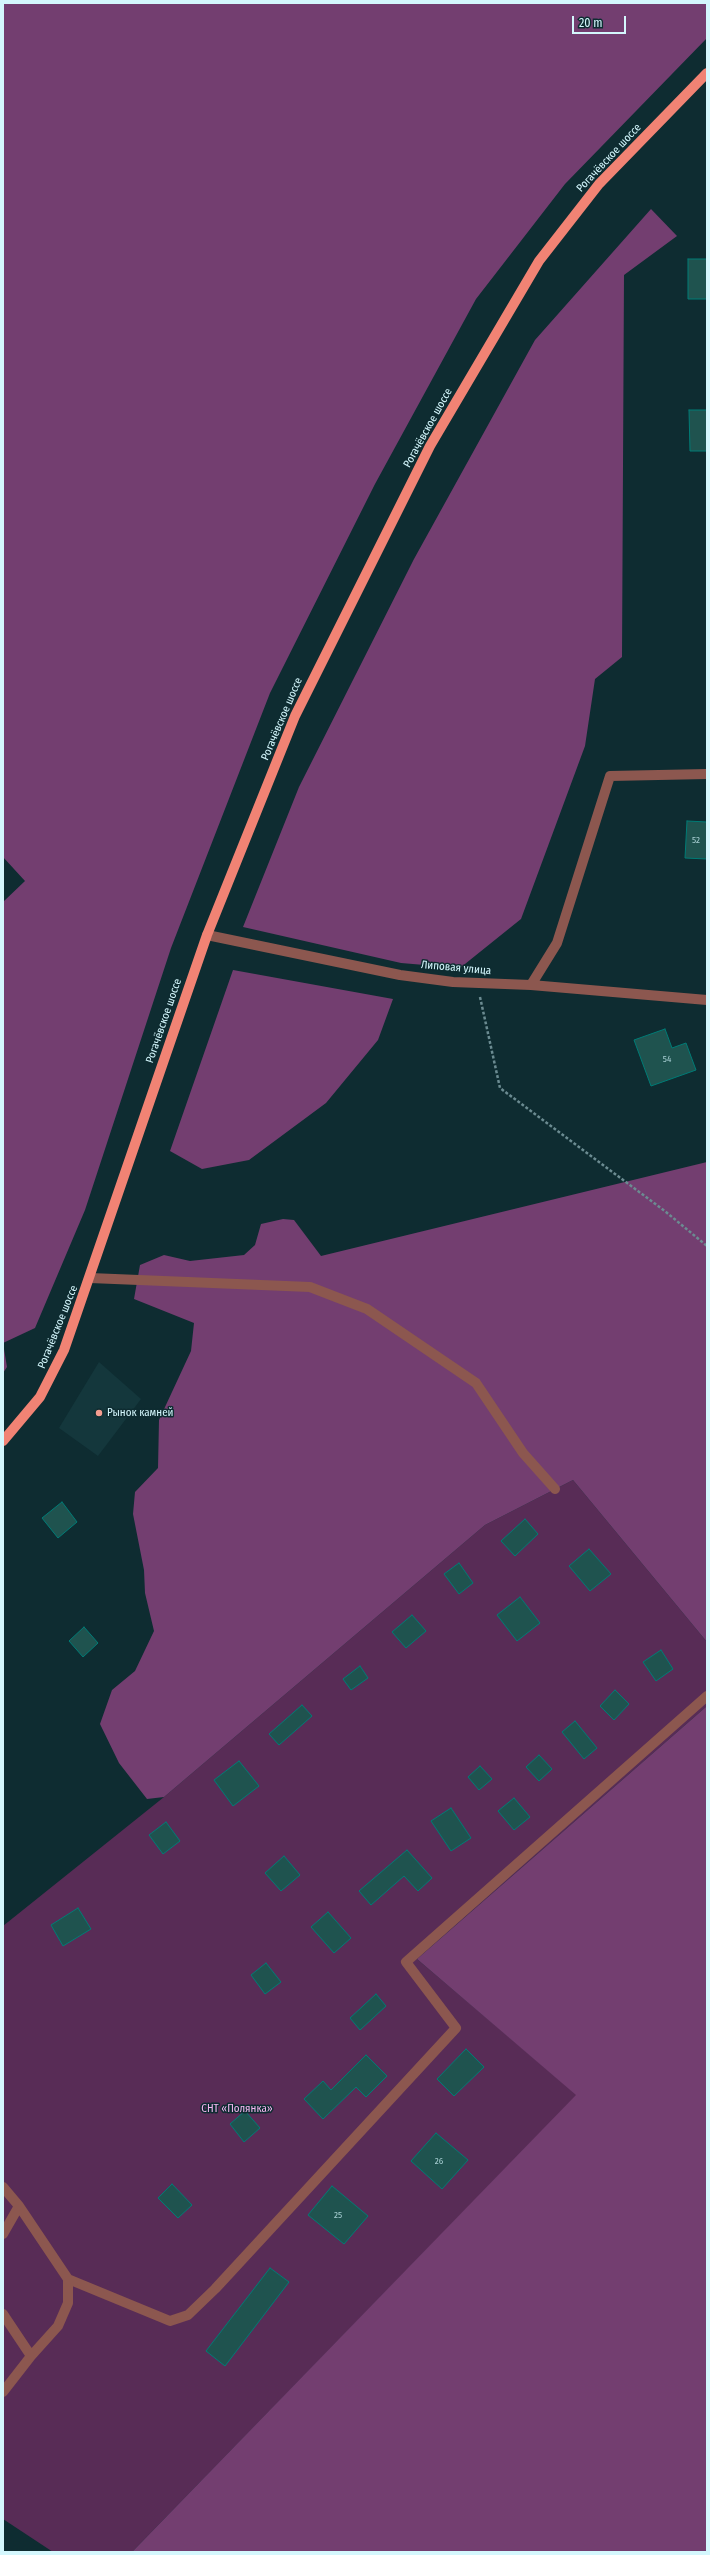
<!DOCTYPE html>
<meta charset="utf-8">
<style>
body{margin:0}
#map{position:relative;width:710px;height:2555px;overflow:hidden;background:#0e2c31;font-family:"Fira Sans Condensed",sans-serif}
canvas{display:block}
.frame{position:absolute;inset:0;border:4px solid #d4f7fd;pointer-events:none}
.scale{position:absolute;left:572px;top:16px;width:54px;height:18px;box-sizing:border-box;border:2px solid #d4f7fd;border-top:0;padding-left:5px;font-size:12px;line-height:14px;white-space:nowrap;color:#d4f7fd;-webkit-text-stroke:3px #0e2c31;paint-order:stroke}
</style>
<div id="map">
<canvas width="710" height="2555"></canvas>
<div class="frame"></div>
<div class="scale">20 m</div>
</div>
<script>
const c = document.querySelector('canvas').getContext('2d');
c.lineJoin = 'round';
function paint(path, color) { c.fillStyle = color; c.fill(path, 'evenodd'); }
const poly = rows => new Path2D(rows.map(r => 'M' + r).join(''));
function trace(path, color, width, dash) { c.strokeStyle = color; c.lineWidth = width; c.lineCap = dash ? 'butt' : 'round'; c.setLineDash(dash || []); c.stroke(path); }
function drawText(font, color, halo, rows, align = 'center') {
  c.font = font + ' "Fira Sans Condensed",sans-serif'; c.lineWidth = 3; c.setLineDash([]); c.textBaseline = 'middle'; c.strokeStyle = halo; c.fillStyle = color; for (const [text, x, y, turn = 0] of rows) {
    c.save(); c.translate(x, y); c.rotate((+turn || 0) * Math.PI / 180); c.textAlign = isNaN(turn) ? turn : align; if (halo) c.strokeText(text, 0, 0); c.fillText(text, 0, 0); c.restore();
  }
}
const built = poly([
 [99,1362,141,1399,98,1456,59,1428]
]);
const green = poly([
 [573,1480,707,1642,707,1706,417,1959,577,2095,132,2552,53,2552,3,2519,3,1926,164,1797,485,1525]
]);
const forest = poly([
 [3,3,707,3,707,38,565,184,476,299,375,484,270,693,171,948,85,1210,35,1328,3,1343,7,1367,3,1373,3,902,25,881,3,857],
 [651,209,677,236,624,275,622,657,595,679,585,746,521,919,460,968,401,963,243,927,299,787,414,559,535,340],
 [233,970,393,999,378,1040,326,1103,249,1160,202,1169,170,1151],
 [707,1162,707,1642,573,1480,485,1525,164,1797,147,1799,119,1763,100,1724,112,1690,135,1671,154,1631,145,1593,144,1570,133,1514,135,1492,158,1468,159,1420,191,1351,194,1323,134,1299,140,1265,164,1255,190,1261,244,1255,255,1245,261,1224,283,1219,294,1220,321,1256],
 [707,1706,707,2552,132,2552,576,2095,417,1959]
]);
const building = poly([
 [688,259,707,259,707,299,688,299,688,259],
 [689,410,707,410,707,451,690,451,689,410],
 [687,821,707,822,707,859,685,858,687,821],
 [665,1029,672,1048,686,1043,696,1070,651,1086,634,1040,665,1029],
 [62,1502,77,1522,58,1538,42,1518,62,1502],
 [525,1519,538,1534,515,1556,501,1541,525,1519],
 [589,1549,611,1574,590,1591,569,1566,589,1549],
 [459,1563,473,1583,459,1594,444,1574,459,1563],
 [520,1597,540,1623,517,1641,497,1615,520,1597],
 [412,1615,426,1631,406,1648,392,1632,412,1615],
 [84,1627,98,1643,83,1657,69,1641,84,1627],
 [661,1650,673,1669,656,1681,643,1662,661,1650],
 [360,1666,368,1678,351,1690,343,1679,360,1666],
 [615,1690,629,1704,614,1720,600,1706,615,1690],
 [302,1705,312,1716,279,1745,269,1734,302,1705],
 [575,1721,597,1748,584,1759,562,1732,575,1721],
 [539,1755,552,1769,539,1781,526,1767,539,1755],
 [239,1761,259,1786,233,1806,214,1780,239,1761],
 [480,1766,492,1779,479,1790,468,1777,480,1766],
 [514,1798,530,1817,514,1830,498,1811,514,1798],
 [451,1808,471,1838,451,1851,431,1821,451,1808],
 [166,1822,180,1841,163,1854,149,1835,166,1822],
 [407,1850,432,1878,418,1891,404,1876,371,1905,359,1891,407,1850],
 [284,1856,300,1875,281,1891,265,1873,284,1856],
 [78,1908,91,1929,63,1946,51,1925,78,1908],
 [328,1912,351,1938,334,1953,311,1927,328,1912],
 [266,1963,281,1982,265,1994,251,1975,266,1963],
 [376,1994,386,2006,360,2030,350,2018,376,1994],
 [466,2049,484,2067,454,2096,437,2079,466,2049],
 [366,2055,387,2076,366,2097,356,2087,323,2119,304,2099,323,2081,331,2090,366,2055],
 [245,2111,260,2128,244,2142,230,2124,245,2111],
 [436,2133,468,2160,442,2189,411,2161,436,2133],
 [172,2184,192,2205,178,2218,158,2198,172,2184],
 [332,2186,368,2216,344,2244,308,2215,332,2186],
 [270,2268,289,2282,225,2366,206,2351,270,2268]
]);
const path = poly([
 [480,997,500,1088,666,1212,707,1246]
]);
const minor = poly([
 [207,935,400,975,453,982,531,985,707,1000],
 [531,985,557,943,610,776,707,774],
 [90,1278,310,1287,367,1309,476,1383,523,1453,555,1489],
 [3,2187,19,2206,3,2234],
 [19,2206,68,2279],
 [3,2314,31,2356,3,2392],
 [31,2356,58,2326,68,2303,68,2279,170,2321,188,2315,215,2289,456,2028,406,1962,707,1696]
]);
const major = poly([
 [3,1441,40,1397,64,1350,207,935,295,716,430,446,539,261,599,184,707,73]
]);
const markers = [
 [99,1413,4,"#f59d90"]
];
const numberNames = [
 ["52",696,840],
 ["54",667,1059],
 ["26",439,2161],
 ["25",338,2215]
];
const streetNames = [
 ["Рогачёвское шоссе",609,158,-47],
 ["Рогачёвское шоссе",428,428,-61],
 ["Рогачёвское шоссе",282,719,-67],
 ["Липовая улица",456,968,5],
 ["Рогачёвское шоссе",164,1021,-71],
 ["Рогачёвское шоссе",58,1327,-68]
];
const poiNames = [
 ["Рынок камней",107,1413]
];
const parkNames = [
 ["СНТ «Полянка»",237,2109]
];
paint(built, '#14373c');
paint(green, '#582c56');
paint(forest, '#733e70');
paint(building, '#1f534f');
trace(building, '#007c76', 1);
trace(path, '#6b8b91', 2.5, [3, 2]);
trace(minor, '#8c574f', 10);
trace(major, '#f18374', 10);
for (const [x, y, r, color] of markers) { const dot = new Path2D(); dot.arc(x, y, r, 0, 2 * Math.PI); c.fillStyle = color; c.fill(dot); trace(dot, '#0e2c31', 1.5); }
drawText('9px', '#a7ced2', null, numberNames);
drawText('11px', '#d4f7fd', '#0e2c31', streetNames);
drawText('11px', '#d4f7fd', '#0e2c31', poiNames, 'left');
drawText('11px', '#f7b7f2', '#0e2c31', parkNames);
</script>
